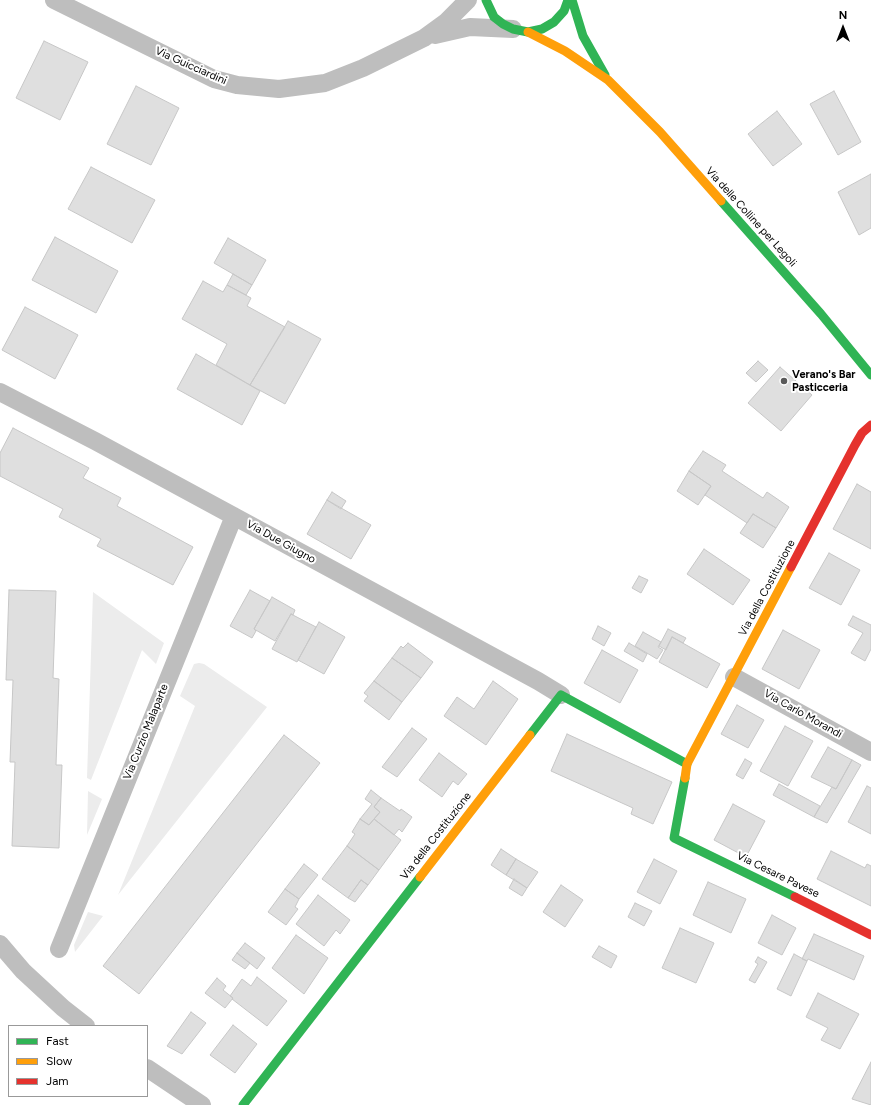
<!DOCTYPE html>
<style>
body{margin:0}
#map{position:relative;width:871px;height:1105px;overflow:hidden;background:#fff;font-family:Figtree,sans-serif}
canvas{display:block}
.legend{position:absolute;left:8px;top:1025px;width:140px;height:72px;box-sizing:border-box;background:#fff;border:1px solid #999;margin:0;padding:5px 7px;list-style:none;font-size:12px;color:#000}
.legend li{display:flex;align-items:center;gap:8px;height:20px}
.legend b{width:20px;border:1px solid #999}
.north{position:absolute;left:823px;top:8px;width:40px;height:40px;-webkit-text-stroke:3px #fff;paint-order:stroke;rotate:0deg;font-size:11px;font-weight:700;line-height:16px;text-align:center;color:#000}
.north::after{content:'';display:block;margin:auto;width:14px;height:18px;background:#000;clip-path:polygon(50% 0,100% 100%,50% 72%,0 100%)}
</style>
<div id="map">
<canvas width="871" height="1105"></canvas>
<ul class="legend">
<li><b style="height:5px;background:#30b455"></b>Fast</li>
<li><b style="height:5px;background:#ff9f0a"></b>Slow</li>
<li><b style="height:5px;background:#e5322d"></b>Jam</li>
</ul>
<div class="north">N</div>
</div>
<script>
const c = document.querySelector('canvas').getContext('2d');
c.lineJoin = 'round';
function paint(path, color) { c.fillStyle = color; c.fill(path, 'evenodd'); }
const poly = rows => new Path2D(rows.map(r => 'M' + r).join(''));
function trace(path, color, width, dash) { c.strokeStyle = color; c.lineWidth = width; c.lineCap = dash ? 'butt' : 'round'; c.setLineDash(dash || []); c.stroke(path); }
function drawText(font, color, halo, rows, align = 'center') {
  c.font = font + ' Figtree,sans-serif'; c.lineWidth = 4; c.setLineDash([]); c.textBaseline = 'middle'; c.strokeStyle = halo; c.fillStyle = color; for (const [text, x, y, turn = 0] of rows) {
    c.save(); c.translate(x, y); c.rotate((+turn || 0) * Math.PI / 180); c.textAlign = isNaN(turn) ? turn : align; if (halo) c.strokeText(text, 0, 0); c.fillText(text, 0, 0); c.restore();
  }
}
const green = poly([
 [93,592,164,643,156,664,142,650,91,780,87,778],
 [199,663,204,664,267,707,118,895,195,706,180,696,194,664],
 [88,791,102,799,87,835],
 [88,912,103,916,75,952,74,945]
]);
const building = poly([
 [44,41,88,62,60,120,16,98,44,41],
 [136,86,179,108,151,165,107,144,136,86],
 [834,91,861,142,838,155,810,104,834,91],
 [777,111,802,144,773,166,748,134,777,111],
 [91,167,155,200,132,243,68,209,91,167],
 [871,174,871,228,859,235,838,192,871,174],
 [55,237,118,271,96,313,32,280,55,237],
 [228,238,266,260,252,285,214,263,228,238],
 [233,274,252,285,246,295,227,285,233,274],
 [203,281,223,292,227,285,251,298,247,306,285,327,250,385,216,365,227,344,182,319,203,281],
 [25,307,78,335,55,379,2,350,25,307],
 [288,321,321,339,285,404,250,385,288,321],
 [196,354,260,391,242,425,177,389,196,354],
 [758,361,768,370,756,382,746,373,758,361],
 [780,367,812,395,781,431,748,403,780,367],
 [13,428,89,468,83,478,121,498,117,506,193,547,173,585,97,546,101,539,59,517,63,509,0,476,0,453,13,428],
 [703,451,726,465,722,471,763,498,767,492,789,507,776,528,753,514,747,523,705,495,711,486,689,471,703,451],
 [689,471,711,486,698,505,677,491,689,471],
 [857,484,871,492,871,549,833,529,857,484],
 [332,492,346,501,341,509,327,500,332,492],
 [327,500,371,525,351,559,307,534,327,500],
 [753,514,776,528,763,548,740,533,753,514],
 [704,549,750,580,733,605,687,574,704,549],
 [829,553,860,570,841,605,809,588,829,553],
 [639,576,648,580,641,593,632,588,639,576],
 [9,590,56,591,53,678,59,679,56,765,62,765,59,848,12,846,15,762,10,762,13,680,6,680,9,590],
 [250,590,270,601,254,629,256,631,252,638,230,626,250,590],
 [272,597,295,610,293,615,291,614,275,641,254,629,272,597],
 [291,614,316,627,297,662,272,649,291,614],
 [853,616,871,625,871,649,865,661,851,653,863,633,848,625,853,616],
 [319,622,345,637,324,674,298,660,319,622],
 [598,626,611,633,604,646,592,639,598,626],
 [668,629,686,638,683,643,672,637,666,650,659,646,668,629],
 [783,630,820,650,799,689,762,669,783,630],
 [643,632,661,642,658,647,663,650,657,659,635,646,643,632],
 [672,637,720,664,707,688,659,662,672,637],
 [408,643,433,662,421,678,392,658,401,646,403,648,408,643],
 [629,643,647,654,643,662,624,651,629,643],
 [602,650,638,670,620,703,584,683,602,650],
 [392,658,421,678,402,702,374,681,392,658],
 [374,681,402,702,389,720,364,701,368,696,364,693,374,681],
 [493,681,518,699,486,745,444,716,457,697,474,709,493,681],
 [737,705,764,720,748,748,721,734,737,705],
 [785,726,813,741,788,786,760,771,785,726],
 [412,728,427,739,397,777,382,767,412,728],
 [567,734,672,782,653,824,631,814,633,808,551,771,567,734],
 [284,735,320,763,139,994,103,966,284,735],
 [828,747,852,760,836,789,811,777,828,747],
 [439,753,467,774,458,785,453,781,442,797,419,780,439,753],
 [745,759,752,763,743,779,736,775,745,759],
 [852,760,861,765,827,823,814,817,832,787,836,789,852,760],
 [779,784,820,806,814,817,773,795,779,784],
 [867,786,871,788,871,834,848,822,867,786],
 [371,790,381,798,374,807,380,812,369,825,360,819,372,804,365,799,371,790],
 [381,798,400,811,401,809,412,817,402,832,399,829,394,835,374,819,380,812,374,807,381,798],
 [733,804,765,821,746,857,714,840,733,804],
 [360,819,369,825,374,819,401,840,379,870,347,846,355,834,352,832,360,819],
 [347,846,379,870,368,885,361,880,348,898,322,879,347,846],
 [501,849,516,859,506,875,491,865,501,849],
 [831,851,865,868,867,864,871,866,871,906,817,879,831,851],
 [516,859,538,872,527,888,506,875,516,859],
 [654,859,677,871,660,904,637,892,654,859],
 [304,864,318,875,299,899,285,889,304,864],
 [514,879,527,888,522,896,509,888,514,879],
 [361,880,368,885,355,902,348,898,361,880],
 [708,882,746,899,731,933,693,915,708,882],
 [561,885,583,900,565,927,543,912,561,885],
 [285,889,299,899,295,907,298,909,286,925,268,912,285,889],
 [318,895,350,920,340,934,336,930,324,946,296,924,318,895],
 [635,903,652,911,644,926,628,917,635,903],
 [772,915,796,928,782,955,758,943,772,915],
 [680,928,714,943,696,983,662,968,680,928],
 [814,934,864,956,854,980,808,959,807,961,802,959,814,934],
 [296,935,328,958,304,994,272,968,296,935],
 [245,943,265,958,257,969,237,953,245,943],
 [599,946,617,956,611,968,592,957,599,946],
 [237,953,250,963,245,969,232,960,237,953],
 [794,954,807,961,791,996,777,989,794,954],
 [758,957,767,962,755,983,749,980,758,964,755,962,758,957],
 [257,977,287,1001,267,1026,232,999,233,998,230,996,242,979,251,986,257,977],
 [217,978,226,986,223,990,233,998,225,1008,205,993,217,978],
 [818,993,859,1014,840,1049,821,1040,828,1028,806,1017,818,993],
 [191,1012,206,1023,182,1054,167,1046,191,1012],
 [233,1025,257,1044,235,1073,210,1055,233,1025],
 [871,1062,871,1105,852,1099,871,1062]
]);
const street = poly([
 [54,0,214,79,237,85,279,89,325,83,363,68,424,38,446,22,468,0],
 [435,35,470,27,513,29],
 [0,392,95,441,538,681,561,695],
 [734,677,871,752],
 [0,944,23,971,63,1008,86,1026],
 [59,949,234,516],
 [147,1068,202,1105]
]);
const fast = poly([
 [486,0,494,17,503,24,513,29,528,32,542,29,554,22,564,11,568,0],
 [572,0,583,36,605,75],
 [721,201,821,314,871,375],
 [530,735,561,695,687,764],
 [685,778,674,838,795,897],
 [243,1105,420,877]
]);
const slow = poly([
 [528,32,565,51,608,80,660,132,721,201],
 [685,778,687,764,791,567],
 [420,877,530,735]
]);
const jam = poly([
 [791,567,855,445,862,433,871,425],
 [795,897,871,935]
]);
const markers = [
 [784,381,4,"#595959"]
];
const streetNames = [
 ["Via Guicciardini",191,66,24],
 ["Via delle Colline per Legoli",751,217,48],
 ["Via Due Giugno",281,542,29],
 ["Via della Costituzione",767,588,-62],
 ["Via Carlo Morandi",803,714,29],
 ["Via Curzio Malaparte",146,732,-68],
 ["Via della Costituzione",436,836,-52],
 ["Via Cesare Pavese",778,875,26]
];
const poiNames = [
 ["Verano's Bar",792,375],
 ["Pasticceria",792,388]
];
paint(green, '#ececec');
paint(building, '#dfdfdf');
trace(building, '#c7c7c7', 1);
trace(street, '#bebebe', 18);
trace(fast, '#30b455', 9);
trace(slow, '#ff9f0a', 9);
trace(jam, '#e5322d', 9);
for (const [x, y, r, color] of markers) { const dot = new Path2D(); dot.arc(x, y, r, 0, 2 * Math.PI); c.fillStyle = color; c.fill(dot); trace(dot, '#fff', 1.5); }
drawText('11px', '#000', '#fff', streetNames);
drawText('bold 11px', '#000', '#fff', poiNames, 'left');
</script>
